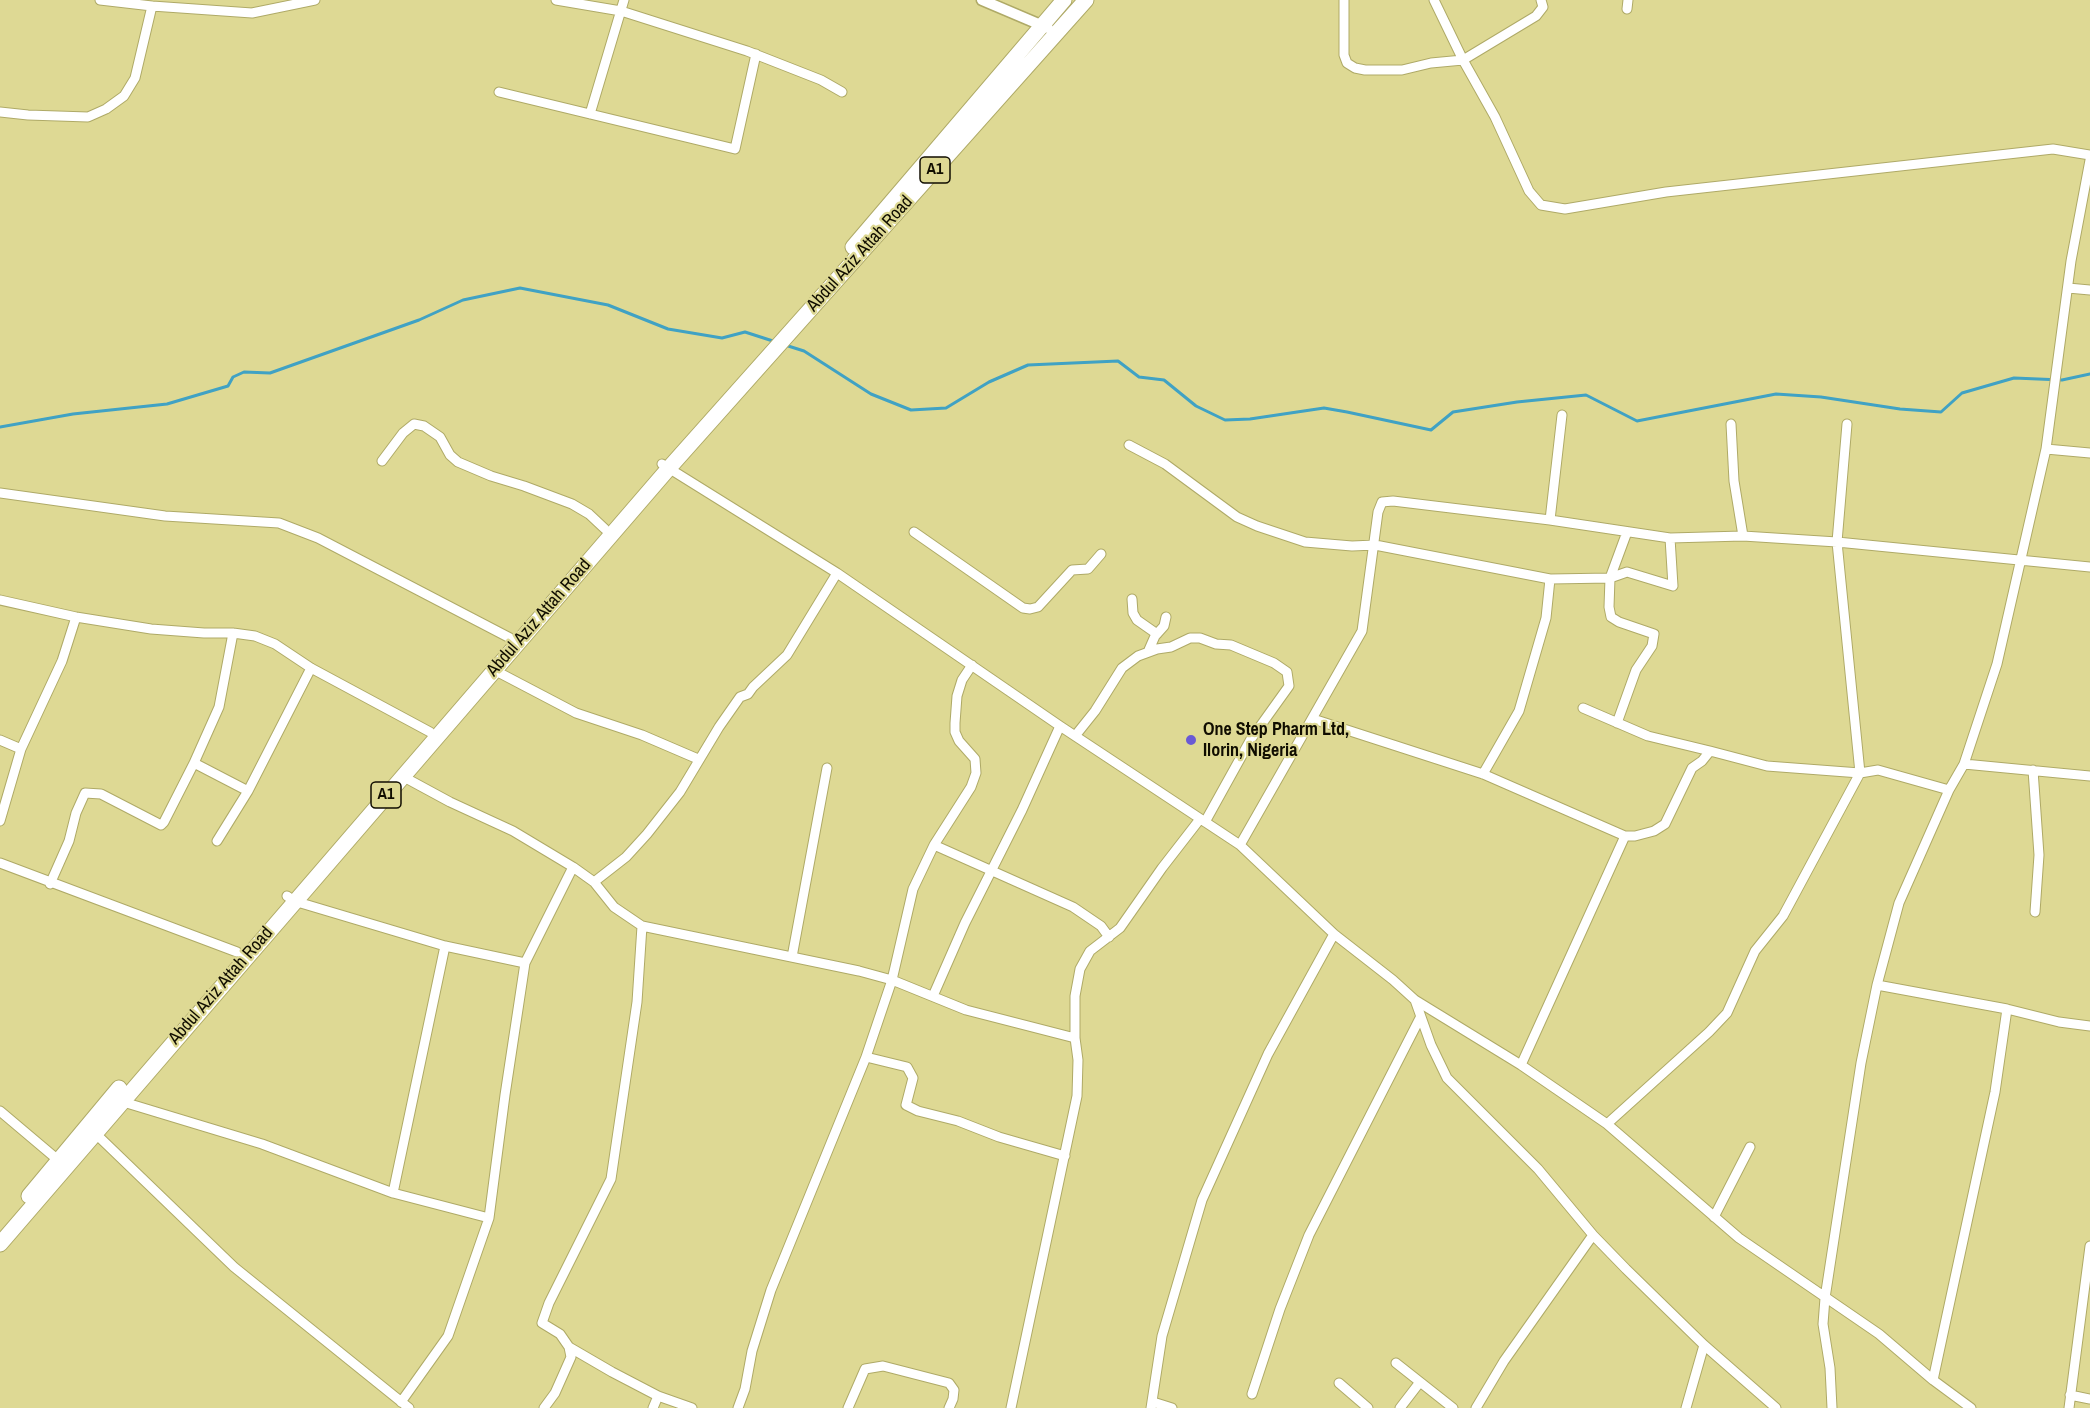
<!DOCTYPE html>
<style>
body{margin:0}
canvas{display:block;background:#ded994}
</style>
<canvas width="2090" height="1408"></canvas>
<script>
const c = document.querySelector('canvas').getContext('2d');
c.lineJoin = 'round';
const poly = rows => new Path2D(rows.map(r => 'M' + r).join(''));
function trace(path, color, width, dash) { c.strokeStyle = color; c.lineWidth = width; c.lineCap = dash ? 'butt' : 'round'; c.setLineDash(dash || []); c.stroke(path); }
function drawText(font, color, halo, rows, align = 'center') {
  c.font = font + ' "Archivo Narrow",sans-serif'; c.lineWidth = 4.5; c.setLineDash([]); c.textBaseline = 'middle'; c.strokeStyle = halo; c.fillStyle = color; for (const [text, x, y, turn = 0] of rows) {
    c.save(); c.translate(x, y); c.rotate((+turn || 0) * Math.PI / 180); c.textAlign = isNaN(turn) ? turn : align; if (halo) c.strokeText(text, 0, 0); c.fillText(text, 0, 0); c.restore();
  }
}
const stream = poly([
 [785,345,804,351,871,394,911,410,946,408,989,382,1028,365,1118,361,1139,377,1164,380,1196,406,1225,420,1250,419,1324,408,1347,412,1431,430,1453,412,1517,402,1586,395,1637,421,1776,394,1821,397,1900,409,1941,412,1962,393,2014,378,2062,380,2090,374],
 [0,427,73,414,167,404,228,386,233,377,244,372,270,373,419,320,463,300,520,288,608,305,668,329,722,338,745,332,776,342]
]);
const minor = poly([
 [100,0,152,6,252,13,315,0],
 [556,0,621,11,747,51,821,80,842,92],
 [1344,0,1344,55,1347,63,1355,68,1365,70,1402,70,1431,63,1463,60,1536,16,1543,7,1541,0],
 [1434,0,1463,60,1495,117,1529,191,1541,205,1565,209,1666,192,2053,149,2090,155],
 [1627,9,1628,0],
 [499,92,735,149,756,54],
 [0,112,28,115,88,117,106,109,124,96,135,78,152,6],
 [590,114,624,0],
 [2068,288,2090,290],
 [1731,424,1734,481,1743,536],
 [1129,445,1165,464,1237,517,1257,526,1305,542,1352,546,1375,545,1550,579,1610,578,1627,572,1673,586,1670,538],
 [2046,449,2090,453],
 [382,461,403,433,414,424,424,426,440,437,450,455,458,462,491,476,524,486,572,504,589,514,605,529],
 [662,464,837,573,1060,726,1240,845,1334,934,1393,980,1415,1000,1521,1065,1607,1124,1739,1238,1879,1334,1933,1380,1971,1408],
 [0,493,165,516,279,523,318,538,510,638],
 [1550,520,1562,415],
 [914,532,1023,608,1030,609,1038,607,1072,570,1088,569,1101,554],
 [1132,599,1133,613,1137,620,1157,634],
 [0,600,76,617,151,629,204,633,233,633,255,636,275,644,311,668,430,732],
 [1148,652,1155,636,1164,626,1166,617],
 [494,670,576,713,642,735,698,759],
 [1583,708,1648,736,1710,751],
 [1313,719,1483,774,1625,836,1635,836,1654,831,1665,824,1692,768,1702,761,1710,751,1767,766,1860,773,1878,770,1949,790],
 [1617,723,1636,670,1652,646,1654,634,1619,622,1611,617,1609,607,1610,578,1627,532],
 [1075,736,1095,711,1122,668,1138,656,1157,649,1171,647,1190,638,1200,638,1216,644,1231,645,1274,663,1287,672,1289,686,1251,739,1205,822],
 [0,740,21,749],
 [194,763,248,791],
 [1964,764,2090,776],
 [2033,770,2039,855,2035,912],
 [1483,774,1519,711,1546,618,1550,579],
 [402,776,450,802,513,831,573,867,594,882,614,907,642,926,859,971,892,980,966,1010,1075,1038],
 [0,821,21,749,62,661,76,617],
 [217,841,248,791,311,668],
 [934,845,1073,907,1101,926,1109,937],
 [1240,845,1362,631,1378,512,1382,502,1393,501,1550,520,1670,538,1743,536,1837,542,2090,567],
 [0,863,237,952],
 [594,882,626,857,647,834,680,792,719,727,740,697,748,694,753,687,787,655,837,573],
 [50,884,69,841,76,813,85,793,101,794,161,825,164,822,194,763,219,707,233,633],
 [287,896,294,901,445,946,525,963],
 [792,957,827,768],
 [1877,985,2007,1009,2059,1022,2090,1026],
 [933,996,965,923,1022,810,1060,726],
 [1415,1000,1431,1045,1447,1078,1538,1169,1593,1235,1626,1269,1704,1345,1776,1408],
 [866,1057,907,1067,913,1078,906,1105,918,1111,958,1121,999,1137,1065,1156],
 [1521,1065,1625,836],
 [120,1101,262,1144,393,1193,489,1218],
 [0,1111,58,1160],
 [1607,1124,1709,1032,1727,1013,1755,951,1783,916,1860,773,1837,542,1847,424],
 [96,1134,234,1267,409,1408],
 [393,1193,445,946],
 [1714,1217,1750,1147],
 [569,1347,612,1372,658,1396,692,1408],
 [1396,1363,1453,1408],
 [1933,1380,1995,1092,2007,1009],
 [1339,1383,1368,1408],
 [1252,1394,1280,1309,1309,1235,1420,1018],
 [2070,1395,2090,1399],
 [401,1402,448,1336,489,1218,505,1095,525,963,573,867],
 [1153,1402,1172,1408],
 [544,1408,555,1393,571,1357,569,1347,560,1334,542,1323,549,1303,611,1179,637,1002,642,926],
 [653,1408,658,1396],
 [738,1408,745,1389,752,1351,771,1290,866,1057,892,980,913,889,934,845,971,787,976,773,975,759,959,741,955,732,955,723,957,696,962,680,972,665],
 [848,1408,865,1369,883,1366,949,1383,954,1390,953,1399,949,1408],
 [1011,1408,1077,1096,1078,1060,1075,1038,1075,996,1080,969,1090,951,1120,928,1162,868,1200,819],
 [1151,1408,1162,1336,1202,1200,1268,1054,1334,934],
 [1400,1408,1420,1382],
 [1476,1408,1504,1361,1593,1235],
 [1686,1408,1704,1345],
 [1832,1408,1830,1368,1823,1324,1825,1298,1861,1063,1877,985,1899,903,1949,790,1964,764,1997,664,2046,449,2071,261,2090,160],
 [2069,1408,2090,1246]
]);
const tertiary = poly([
 [982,0,1048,28]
]);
const trunk = poly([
 [853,247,1064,0],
 [29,1196,119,1088],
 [0,1244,669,468,1086,0]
]);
const markers = [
 [1191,740,6,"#6a5ad4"]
];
const shields = [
 [935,170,30],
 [386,795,30]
];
const shieldNames = [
 ["A1",935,170],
 ["A1",386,795]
];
const streetNames = [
 ["Abdul Aziz Attah Road",860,254,-48],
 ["Abdul Aziz Attah Road",539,618,-49],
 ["Abdul Aziz Attah Road",221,986,-49]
];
const poiNames = [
 ["One Step Pharm Ltd,",1203,730],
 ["Ilorin, Nigeria",1203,751]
];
trace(stream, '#40a2c4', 3);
trace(minor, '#afaa67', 11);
trace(tertiary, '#afaa67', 13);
trace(trunk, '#afaa67', 17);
trace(minor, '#fff', 9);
trace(tertiary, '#fff', 10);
trace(trunk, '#fff', 15);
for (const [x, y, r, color] of markers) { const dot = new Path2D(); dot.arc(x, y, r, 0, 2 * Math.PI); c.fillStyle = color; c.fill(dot); trace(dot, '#ded994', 2); }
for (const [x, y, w] of shields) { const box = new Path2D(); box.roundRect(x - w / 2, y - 13, w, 26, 4.5); c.fillStyle = '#ded994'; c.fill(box); trace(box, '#100d00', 1.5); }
drawText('bold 16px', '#100d00', null, shieldNames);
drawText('18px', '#100d00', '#ded994', streetNames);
drawText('bold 18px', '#100d00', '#ded994', poiNames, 'left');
</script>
